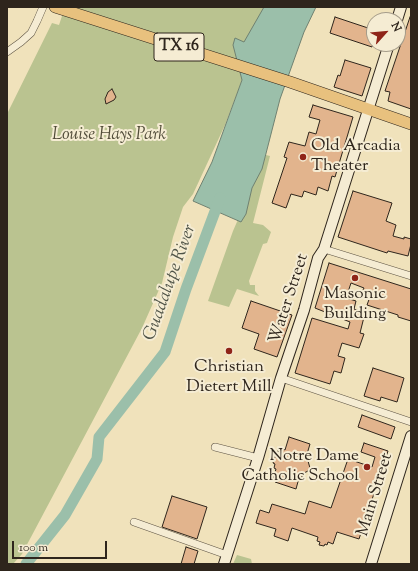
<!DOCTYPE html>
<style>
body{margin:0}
#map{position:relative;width:418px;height:571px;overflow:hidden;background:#f0e2bb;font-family:"Sorts Mill Goudy",serif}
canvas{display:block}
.frame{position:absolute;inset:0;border:8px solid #2e251c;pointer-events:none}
.north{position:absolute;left:366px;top:12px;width:40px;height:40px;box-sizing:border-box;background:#f5ecd3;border:1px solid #a59c8a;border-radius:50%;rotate:63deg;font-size:11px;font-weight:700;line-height:16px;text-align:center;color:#2e251c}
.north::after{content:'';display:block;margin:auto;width:14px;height:18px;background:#8f2418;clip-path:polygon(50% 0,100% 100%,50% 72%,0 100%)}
.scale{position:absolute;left:12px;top:541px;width:95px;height:18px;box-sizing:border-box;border:2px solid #2e251c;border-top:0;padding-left:5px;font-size:12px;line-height:14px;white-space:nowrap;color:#2e251c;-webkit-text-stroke:3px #f5ecd3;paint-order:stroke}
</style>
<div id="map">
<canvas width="418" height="571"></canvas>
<div class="frame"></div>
<div class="north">N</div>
<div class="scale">100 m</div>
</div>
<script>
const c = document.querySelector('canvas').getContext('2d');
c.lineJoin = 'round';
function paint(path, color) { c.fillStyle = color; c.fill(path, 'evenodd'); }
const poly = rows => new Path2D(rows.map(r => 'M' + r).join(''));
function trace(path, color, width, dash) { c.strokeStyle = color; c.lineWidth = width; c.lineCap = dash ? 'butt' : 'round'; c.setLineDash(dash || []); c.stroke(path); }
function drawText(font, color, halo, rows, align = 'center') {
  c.font = font + ' "Sorts Mill Goudy",serif'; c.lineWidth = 4; c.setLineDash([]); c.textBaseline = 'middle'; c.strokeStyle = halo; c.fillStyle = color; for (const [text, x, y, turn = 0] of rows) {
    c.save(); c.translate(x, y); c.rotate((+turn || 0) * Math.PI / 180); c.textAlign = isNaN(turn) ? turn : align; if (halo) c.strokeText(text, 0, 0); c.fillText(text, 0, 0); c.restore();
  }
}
const green = poly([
 [65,7,270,7,225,125,193,194,183,207,173,237,162,283,142,328,22,554,13,564,7,564,7,114,52,23,59,25],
 [266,155,270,156,253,223,263,225,271,232,267,243,263,244,249,281,250,285,255,285,255,291,259,296,237,289,229,307,208,301,233,231],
 [237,555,251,559,252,564,233,564]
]);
const water = poly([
 [264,7,316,7,304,32,280,99,262,169,252,188,246,214,241,222,193,201,212,162,242,80,233,45,235,38,244,42,264,7]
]);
const river = poly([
 [26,564,65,515,97,459,99,437,165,352,186,289,220,198]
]);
const building = poly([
 [335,17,374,30,374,40,372,47,330,33,335,17],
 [410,17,411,17,411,109,388,101,390,92,385,91,410,17],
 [345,60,371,68,362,96,334,87,338,75,340,76,345,60],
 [112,89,116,97,114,100,106,104,105,99,108,92,112,89],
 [313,105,353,117,335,177,332,176,328,191,318,187,316,195,304,191,302,197,291,194,286,208,272,203,287,158,284,157,289,142,305,146,309,132,316,134,320,120,309,117,313,105],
 [353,191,392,203,386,221,396,225,393,236,404,239,404,237,411,239,411,244,408,256,388,251,387,253,338,237,353,191],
 [329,263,411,289,411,321,398,317,398,315,367,305,371,294,362,292,364,288,351,283,346,298,356,301,354,309,365,313,360,333,364,334,359,348,342,343,338,356,345,358,341,373,334,371,330,384,295,373,312,318,348,329,350,322,315,308,329,263],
 [251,301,292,315,277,357,254,349,259,334,242,328,251,301],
 [373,368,404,378,397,402,381,397,380,401,364,396,373,368],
 [362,415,395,427,391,439,358,427,362,415],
 [289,437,310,444,307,454,309,458,308,461,310,468,308,471,304,473,304,476,299,478,296,489,275,482,276,480,273,479,276,469,274,468,275,464,273,463,277,451,279,452,281,448,285,450,289,437],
 [364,443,388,451,359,539,337,532,333,544,328,542,327,545,325,544,324,546,319,545,320,542,317,541,318,537,292,528,288,541,274,536,276,529,256,523,260,510,269,513,272,504,305,514,309,501,331,508,348,459,372,467,375,457,361,452,364,443],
 [172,496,207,507,197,539,162,527,172,496],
 [186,547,198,551,194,564,181,564,186,547]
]);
const street = poly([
 [7,52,21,42,31,33,37,21,43,7],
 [324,249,411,276],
 [281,378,411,422],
 [215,447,258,458],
 [134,522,227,555]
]);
const secondary = poly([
 [397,20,401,7],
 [224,564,258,458,281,378,304,310,318,258,324,249,389,44],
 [371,564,411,436]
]);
const primary = poly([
 [55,7,290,82,411,124]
]);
const markers = [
 [303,157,4,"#8f2418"],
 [355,278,4,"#8f2418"],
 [229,351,4,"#8f2418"],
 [367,467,4,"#8f2418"]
];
const shields = [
 [179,47,50]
];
const shieldNames = [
 ["TX 16",179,47]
];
const parkNames = [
 ["Louise Hays Park",109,136]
];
const poiNames = [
 ["Old Arcadia",311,147,"left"],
 ["Theater",311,167,"left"],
 ["Masonic",355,295],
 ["Building",355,315],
 ["Christian",229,368],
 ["Dietert Mill",229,388],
 ["Notre Dame",359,457,"right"],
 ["Catholic School",359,477,"right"]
];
const streetNames = [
 ["Water Street",290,299,-72],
 ["Main Street",376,495,-73]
];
const waterNames = [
 ["Guadalupe River",171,283,-70]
];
paint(green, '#bac390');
paint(water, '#9bbfaa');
trace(water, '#6f8171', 1);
trace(river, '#9bbfaa', 11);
paint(building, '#e2b48d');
trace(building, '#2e251c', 1);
trace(street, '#5e5444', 8);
trace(secondary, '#2e251c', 12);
trace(primary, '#2e251c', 12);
trace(street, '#f5ecd3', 7);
trace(secondary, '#f5ecd3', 10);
trace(primary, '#e8c17e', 11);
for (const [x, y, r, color] of markers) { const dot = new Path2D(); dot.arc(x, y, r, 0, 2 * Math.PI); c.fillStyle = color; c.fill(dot); trace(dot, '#f5ecd3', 1.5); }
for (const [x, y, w] of shields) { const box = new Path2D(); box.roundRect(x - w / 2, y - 14, w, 28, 3); c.fillStyle = '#f5ecd3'; c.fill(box); trace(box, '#2e251c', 1); }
drawText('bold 16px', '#2e251c', null, shieldNames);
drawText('italic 17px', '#514c39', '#f5ecd3', parkNames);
drawText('17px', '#2e251c', '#f5ecd3', poiNames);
drawText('17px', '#2e251c', '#f5ecd3', streetNames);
drawText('italic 18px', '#4f5347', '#f5ecd3', waterNames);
</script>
